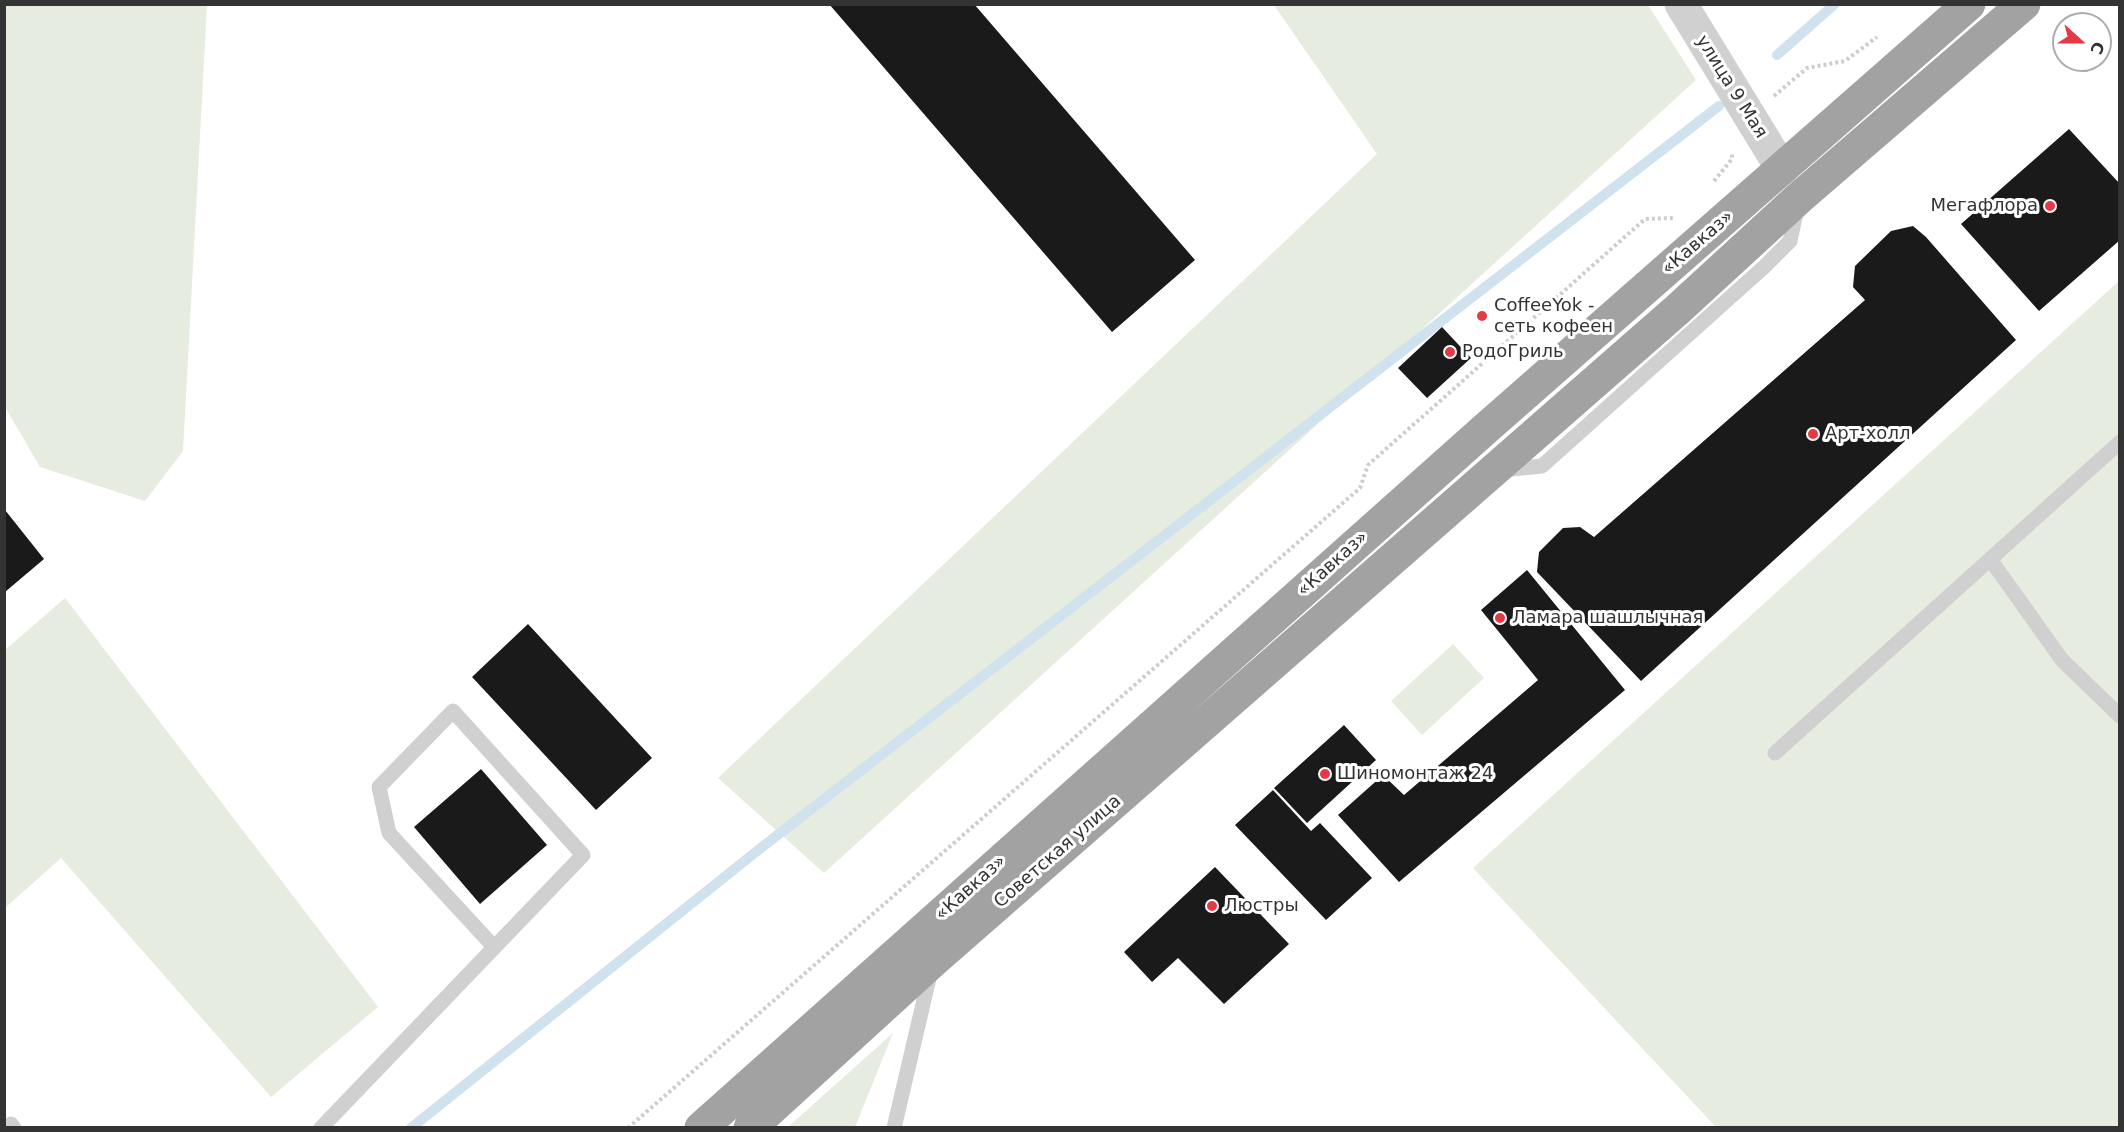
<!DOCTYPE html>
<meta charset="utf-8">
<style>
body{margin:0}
#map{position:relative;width:2124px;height:1132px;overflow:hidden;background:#fff;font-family:"DejaVu Sans",sans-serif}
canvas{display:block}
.frame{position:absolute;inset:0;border:6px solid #333;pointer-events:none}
.north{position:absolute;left:2052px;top:12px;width:60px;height:60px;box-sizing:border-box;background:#fff;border:2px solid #adadad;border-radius:50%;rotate:111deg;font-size:16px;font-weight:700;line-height:24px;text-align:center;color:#333}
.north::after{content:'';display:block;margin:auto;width:21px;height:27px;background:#e63946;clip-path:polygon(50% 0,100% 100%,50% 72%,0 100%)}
</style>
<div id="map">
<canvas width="2124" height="1132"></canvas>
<div class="frame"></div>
<div class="north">С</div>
</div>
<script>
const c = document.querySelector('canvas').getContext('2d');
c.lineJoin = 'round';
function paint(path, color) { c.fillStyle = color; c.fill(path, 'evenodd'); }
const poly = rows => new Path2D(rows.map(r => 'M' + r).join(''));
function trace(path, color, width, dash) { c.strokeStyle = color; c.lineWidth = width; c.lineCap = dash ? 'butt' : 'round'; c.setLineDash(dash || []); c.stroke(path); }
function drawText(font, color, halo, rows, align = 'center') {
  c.font = font + ' "DejaVu Sans",sans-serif'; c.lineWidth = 6; c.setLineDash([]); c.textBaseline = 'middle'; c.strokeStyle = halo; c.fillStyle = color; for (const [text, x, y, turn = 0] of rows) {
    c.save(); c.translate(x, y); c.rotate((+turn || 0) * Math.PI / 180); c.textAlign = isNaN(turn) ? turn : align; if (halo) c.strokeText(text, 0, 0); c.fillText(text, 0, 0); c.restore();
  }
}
const green = poly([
 [4,5,207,5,183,451,145,501,40,467,5,407],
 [1274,5,1648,5,1696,80,824,873,718,778,1377,154],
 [2119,281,2119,1127,1716,1127,1473,868],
 [65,598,378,1007,271,1097,61,858,5,908,5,650],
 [1453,644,1484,678,1422,735,1391,701],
 [893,1033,855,1127,788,1127]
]);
const stream = poly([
 [1777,55,1835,4],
 [411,1128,757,851,1719,106]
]);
const building = poly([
 [829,4,974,4,1195,260,1112,332],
 [2069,129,2120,184,2120,240,2039,311,1961,224],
 [1913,226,1926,237,2016,340,1641,681,1537,572,1539,552,1563,528,1580,527,1594,537,1865,300,1853,287,1855,266,1891,231],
 [1442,327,1471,358,1427,398,1398,368],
 [5,510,44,559,5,592],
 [1527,570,1625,690,1399,882,1338,815,1383,775,1404,795,1538,680,1481,610],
 [528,624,652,758,596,810,472,677],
 [1344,725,1376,760,1307,823,1274,788],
 [481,769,547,845,480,904,414,827],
 [1273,790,1311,831,1320,823,1372,878,1326,920,1235,825],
 [1215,867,1289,944,1224,1004,1178,958,1152,982,1124,952]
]);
const path = poly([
 [1774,96,1807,68,1845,61,1877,37],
 [1714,181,1732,159,1732,153],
 [628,1128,1360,488,1368,465,1645,219,1675,218]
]);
const service = poly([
 [1502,470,1542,466,1764,267,1790,241,1797,208],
 [1990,559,2062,660,2120,716],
 [1775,753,2120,442],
 [8,1128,11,1124,14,1128],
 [321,1128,583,855,453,711,379,787,389,833,494,947],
 [894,1128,931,970]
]);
const tertiary = poly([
 [1681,4,1782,169]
]);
const trunk = poly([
 [701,1128,1484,430,1969,4],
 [750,1128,933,961,1677,310,1799,198,2024,4]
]);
const markers = [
 [2050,206,6,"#e63946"],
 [1482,316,6,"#e63946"],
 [1450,352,6,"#e63946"],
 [1813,434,6,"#e63946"],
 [1500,618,6,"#e63946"],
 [1325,774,6,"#e63946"],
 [1212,906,6,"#e63946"]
];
const streetNames = [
 ["улица 9 Мая",1731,87,58],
 ["«Кавказ»",1698,243,-41],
 ["«Кавказ»",1333,564,-42],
 ["Советская улица",1058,852,-41],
 ["«Кавказ»",971,888,-42]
];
const poiNames = [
 ["Мегафлора",2038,206,"right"],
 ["CoffeeYok -",1494,306],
 ["сеть кофеен",1494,327],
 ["РодоГриль",1462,352],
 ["Арт-холл",1825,434],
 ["Ламара шашлычная",1512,618],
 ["Шиномонтаж 24",1337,774],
 ["Люстры",1224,906]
];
paint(green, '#e6ecdf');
trace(stream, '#cfe2ee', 10);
paint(building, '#1a1a1a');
trace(path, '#cdcdcd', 4, [3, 3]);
trace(service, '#d0d0d0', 15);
trace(tertiary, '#d0d0d0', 33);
trace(trunk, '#a2a2a2', 33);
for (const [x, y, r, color] of markers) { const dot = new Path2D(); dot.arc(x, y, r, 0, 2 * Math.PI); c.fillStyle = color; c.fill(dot); trace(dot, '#fff', 2); }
drawText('18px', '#333', '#fff', streetNames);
drawText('18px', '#333', '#fff', poiNames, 'left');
</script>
